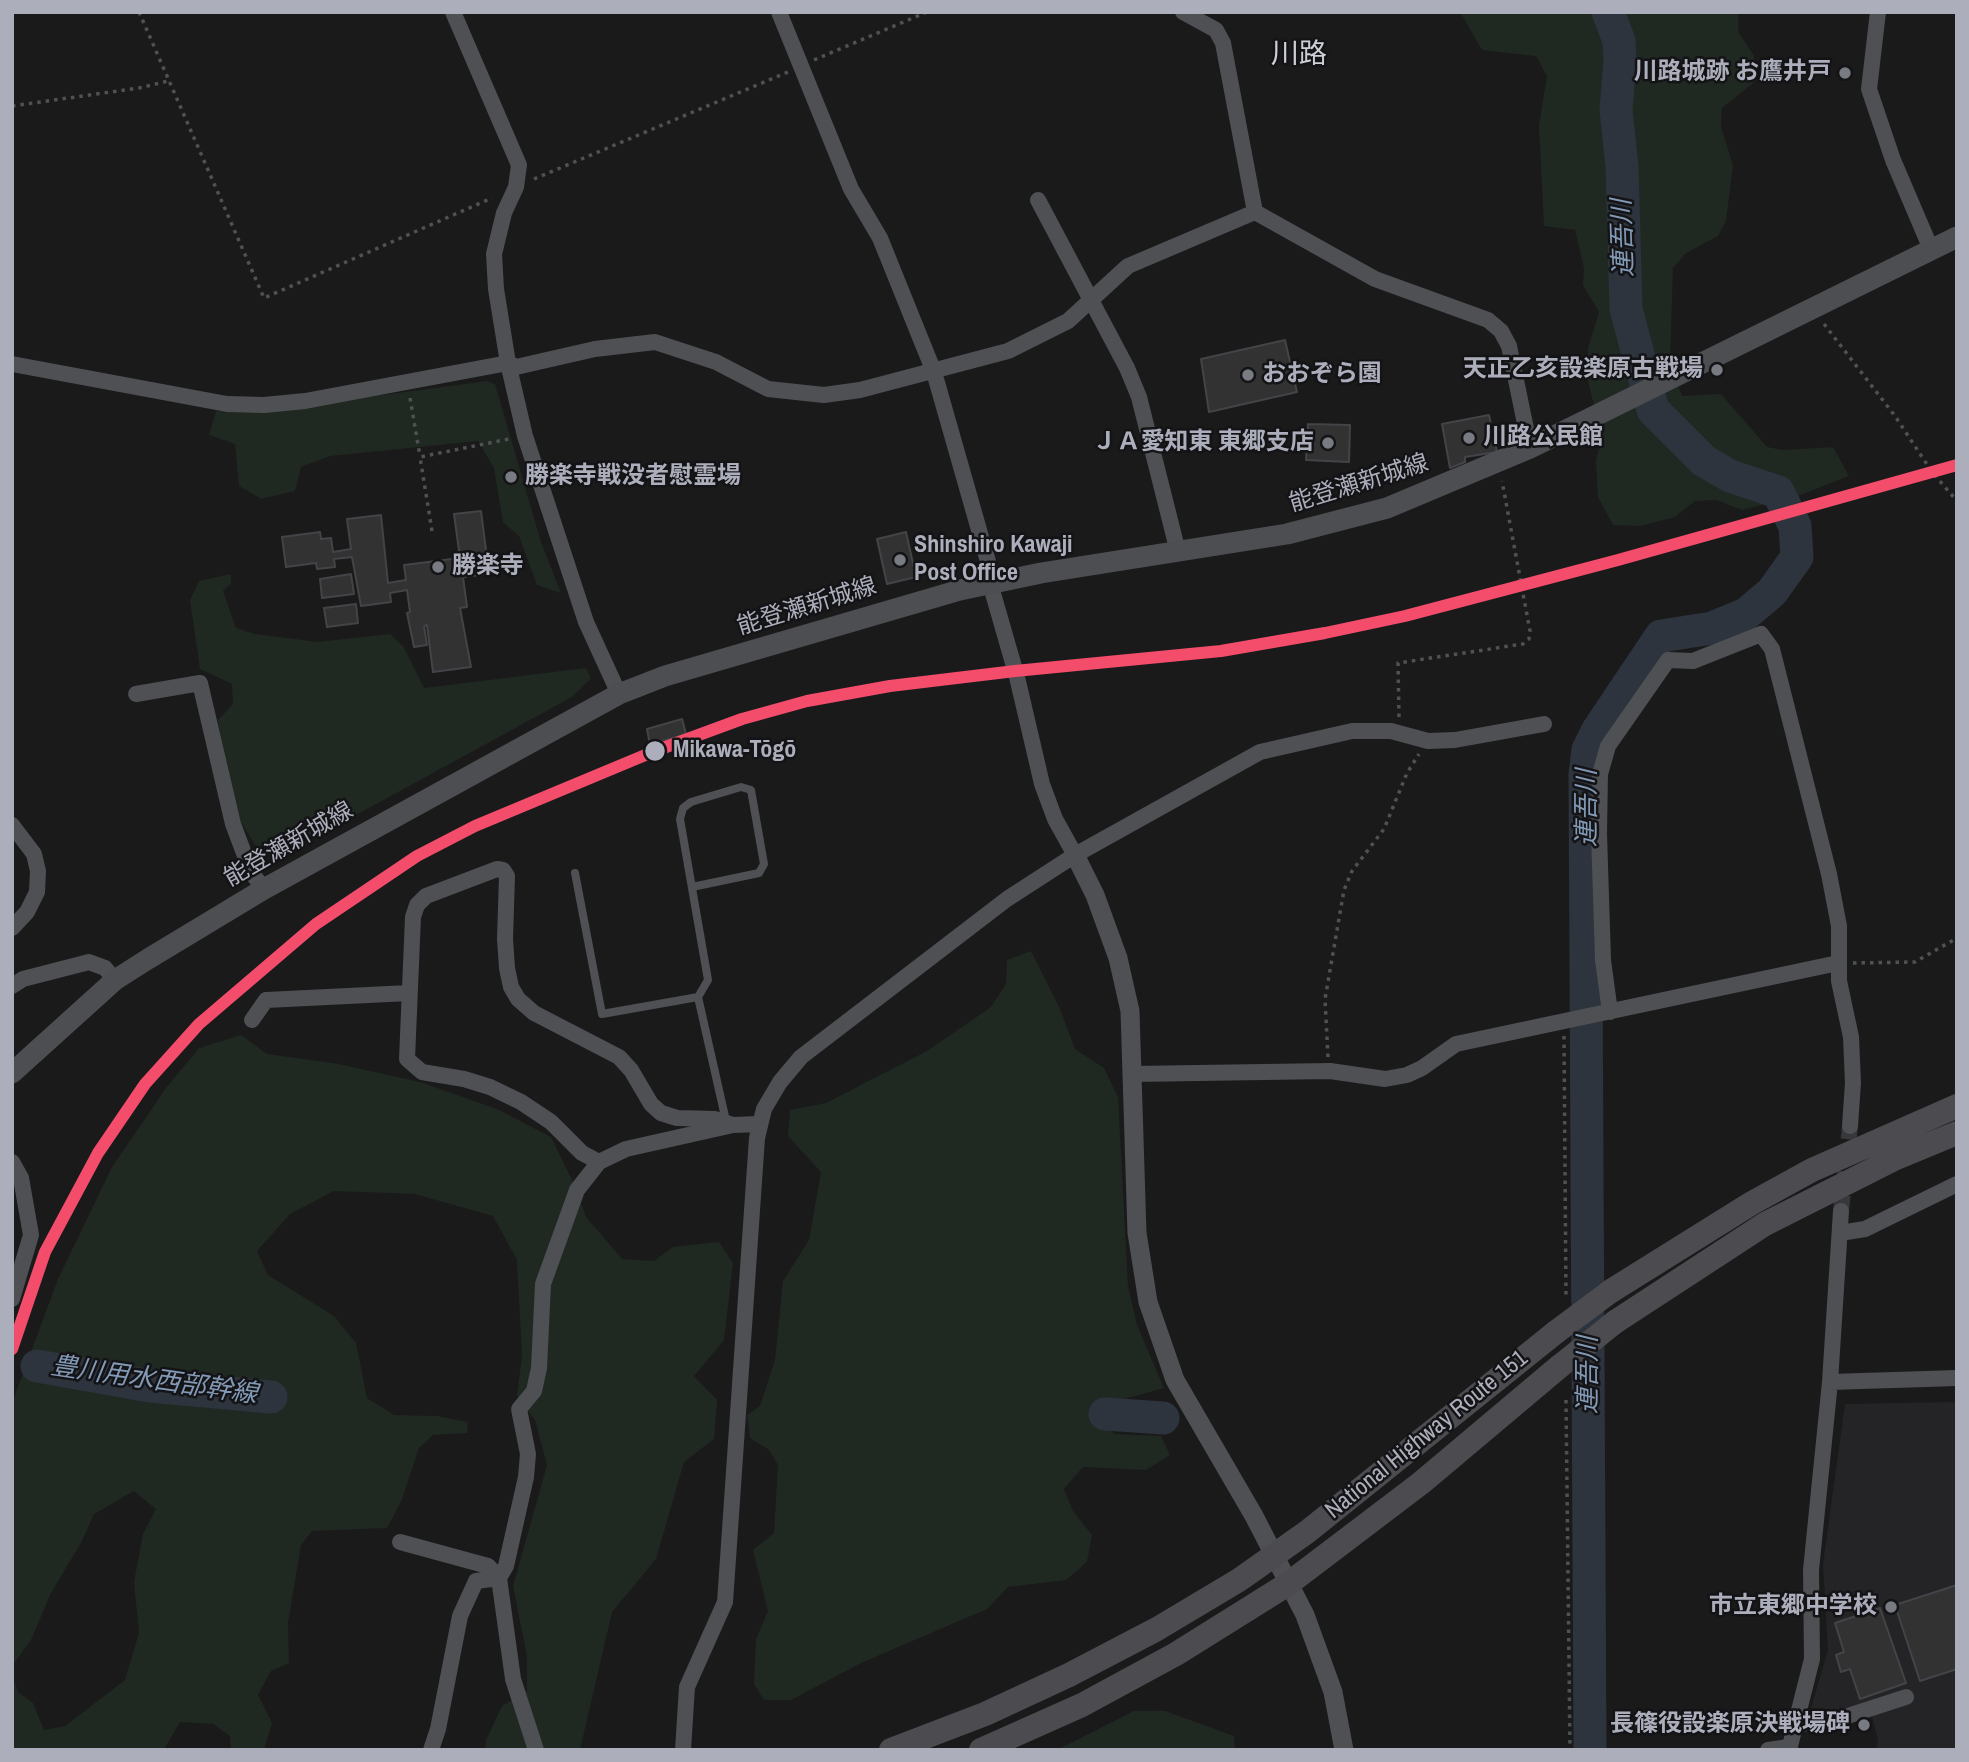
<!DOCTYPE html>
<meta charset="utf-8">
<style>
body{margin:0}
#map{position:relative;width:1969px;height:1762px;overflow:hidden;background:#1a1a1b;font-family:"Archivo Narrow",sans-serif}
canvas{display:block}
.frame{position:absolute;inset:0;border:14px solid #acafbb;pointer-events:none}
</style>
<div id="map">
<canvas width="1969" height="1762"></canvas>
<div class="frame"></div>
</div>
<script>
const c = document.querySelector('canvas').getContext('2d');
c.lineJoin = 'round';
function paint(path, color) { c.fillStyle = color; c.fill(path, 'evenodd'); }
const poly = rows => new Path2D(rows.map(r => 'M' + r).join(''));
function trace(path, color, width, dash) { c.strokeStyle = color; c.lineWidth = width; c.lineCap = dash ? 'butt' : 'round'; c.setLineDash(dash || []); c.stroke(path); }
function drawText(font, color, halo, rows, align = 'center') {
  c.font = font + ' "Archivo Narrow","Noto Sans JP",sans-serif'; c.lineWidth = 5; c.setLineDash([]); c.textBaseline = 'middle'; c.strokeStyle = halo; c.fillStyle = color; for (const [text, x, y, turn = 0] of rows) {
    c.save(); c.translate(x, y); c.rotate((+turn || 0) * Math.PI / 180); c.textAlign = isNaN(turn) ? turn : align; if (halo) c.strokeText(text, 0, 0); c.fillText(text, 0, 0); c.restore();
  }
}
const built = poly([
 [1957,1402,1957,1750,1876,1750,1878,1740,1869,1705,1830,1716,1811,1708,1828,1650,1823,1564,1845,1404]
]);
const green = poly([
 [1460,12,1738,12,1738,31,1754,56,1757,80,1722,108,1721,127,1733,165,1726,221,1718,236,1686,253,1673,268,1670,363,1682,396,1721,394,1767,447,1783,450,1833,447,1849,476,1798,496,1742,510,1716,500,1695,501,1675,517,1640,526,1613,525,1598,497,1596,460,1602,440,1588,380,1588,348,1599,312,1583,285,1584,268,1575,230,1544,226,1539,125,1547,76,1536,56,1482,50],
 [487,381,495,384,541,542,561,593,537,585,519,536,503,522,494,468,478,441,330,456,301,467,295,491,261,499,239,486,235,444,209,435,216,411,262,411],
 [231,574,231,583,223,591,236,628,255,634,318,642,390,634,403,646,424,688,586,668,591,678,572,697,279,857,257,848,230,804,218,720,233,704,232,684,200,669,190,600,199,581],
 [1031,951,1060,1009,1075,1049,1104,1068,1118,1097,1128,1286,1137,1325,1164,1388,1114,1402,1097,1419,1115,1434,1161,1436,1170,1455,1146,1470,1083,1467,1064,1489,1073,1511,1092,1535,1087,1562,1066,1580,1008,1587,987,1609,861,1663,791,1700,764,1700,754,1684,756,1639,768,1611,753,1550,774,1533,778,1465,769,1450,750,1438,747,1415,760,1406,775,1360,783,1281,809,1240,821,1172,788,1136,790,1110,826,1103,927,1051,991,1007,1006,984,1007,960],
 [241,1035,267,1054,339,1064,420,1082,497,1109,551,1137,575,1186,586,1217,622,1259,654,1261,673,1247,719,1242,733,1263,724,1340,694,1376,717,1400,714,1439,684,1462,656,1559,612,1612,580,1750,485,1750,486,1740,502,1706,527,1691,527,1656,513,1586,547,1465,535,1420,517,1396,522,1356,517,1260,493,1216,415,1194,334,1191,290,1214,257,1251,268,1275,334,1316,356,1343,367,1398,394,1415,437,1416,468,1422,467,1433,433,1435,419,1448,401,1502,387,1528,312,1531,301,1545,288,1623,289,1663,271,1671,258,1695,272,1723,264,1750,231,1750,230,1736,213,1724,180,1722,164,1750,12,1750,12,1674,18,1692,33,1703,44,1730,65,1726,125,1680,139,1633,134,1582,143,1534,156,1509,134,1491,94,1514,81,1543,51,1593,31,1640,12,1666,12,1403,58,1279,112,1167,166,1088,199,1048],
 [1134,1711,1165,1711,1234,1736,1235,1750,1057,1750]
]);
const river = poly([
 [37,1366,150,1386,271,1397],
 [1105,1414,1163,1418],
 [1590,1750,1585,774,1588,750,1598,730,1661,636,1712,628,1746,614,1772,592,1797,557,1795,526,1778,492,1730,476,1704,461,1653,410,1626,309,1622,166,1616,110,1620,60,1619,41,1608,12]
]);
const building = poly([
 [1285,340,1297,392,1209,412,1201,359,1285,340],
 [1489,415,1497,452,1465,457,1465,462,1450,468,1442,424,1489,415],
 [1308,424,1350,425,1349,462,1306,460,1308,424],
 [481,511,489,574,463,577,467,607,460,608,471,667,433,672,427,625,424,626,427,645,414,647,407,613,410,612,407,590,390,593,391,602,361,606,352,557,334,559,335,567,317,569,316,563,286,567,282,537,320,532,321,539,331,538,333,552,351,549,347,519,381,515,388,583,406,580,404,565,460,558,454,514,481,511],
 [906,532,916,577,887,584,877,539,906,532],
 [351,574,354,594,322,598,320,579,351,574],
 [356,604,358,623,327,627,324,608,356,604],
 [682,719,686,734,650,745,647,729,682,719],
 [1957,1585,1957,1669,1920,1681,1895,1605,1957,1585],
 [1880,1608,1906,1683,1860,1699,1850,1669,1841,1672,1836,1655,1844,1652,1835,1623,1880,1608]
]);
const minorTunnel = poly([
 [1841,1211,1850,1126]
]);
const path = poly([
 [139,12,264,298,492,198],
 [814,60,927,12],
 [12,106,139,88,168,81],
 [534,179,788,72],
 [1824,324,1895,416,1932,472,1957,501],
 [410,398,420,456],
 [432,531,420,457,509,439],
 [1399,717,1398,663,1523,644,1529,639,1530,631,1502,481],
 [1853,963,1915,962,1957,938],
 [1564,1036,1566,1298],
 [1328,1057,1325,999,1344,890,1352,871,1384,829,1407,773,1419,754],
 [1566,1400,1570,1750]
]);
const service = poly([
 [575,873,602,1014,698,997],
 [692,887,759,873,764,864,751,790,741,787,691,802,683,808,680,819,708,980,698,997,726,1121]
]);
const minor = poly([
 [453,12,519,165,516,187,504,213,494,254,496,289,508,363,525,436,586,622,619,694],
 [779,12,851,189,880,238,934,372,991,572,990,583,1017,677,1042,784,1055,819,1075,855],
 [1183,12,1216,30,1223,43,1255,212,1375,279,1488,320,1501,331,1509,346,1530,448],
 [1878,12,1869,89,1893,160,1931,249],
 [1038,200,1127,368,1139,397,1178,552],
 [12,364,227,404,264,405,305,401,508,363,516,367,595,349,655,342,716,362,768,389,824,395,860,390,1008,351,1068,321,1128,266,1255,212],
 [136,694,200,683,233,824,251,872,264,889],
 [12,825,34,854,38,871,37,892,27,912,12,928],
 [12,986,23,979,89,962,105,968,115,980],
 [1610,1012,1603,960,1599,833,1600,774,1608,746,1668,660,1693,661,1761,634,1772,649,1829,874,1839,926,1839,981,1851,1037,1853,1083,1850,1126],
 [252,1020,266,1000,409,993],
 [1132,1074,1330,1071,1385,1079,1407,1075,1422,1068,1456,1044,1838,963],
 [12,1162,21,1178,31,1235,12,1299],
 [599,1162,582,1153,551,1122,521,1102,490,1087,464,1079,422,1072,407,1059,413,917,417,905,426,896,497,869,503,870,507,876,505,939,507,968,511,987,518,999,534,1013,619,1057,631,1070,651,1104,661,1113,677,1118,715,1119,733,1125],
 [1840,1233,1865,1229,1957,1184],
 [1830,1382,1957,1378],
 [400,1542,488,1566,499,1578,513,1679,536,1750],
 [1794,1724,1829,1722,1906,1697],
 [431,1750,438,1729,460,1616,476,1581,499,1578,506,1566,526,1477,528,1454,519,1409,534,1391,539,1368,543,1284,577,1190,599,1162,626,1149,733,1125,759,1124],
 [683,1750,687,1687,725,1602,757,1138,764,1109,780,1082,801,1057,1007,899,1075,855,1260,752,1352,731,1391,731,1428,741,1455,740,1544,724],
 [1768,1750,1789,1747],
 [1789,1750,1812,1659,1811,1570,1830,1382,1841,1211]
]);
const tertiary = poly([
 [1075,855,1095,895,1118,958,1130,1011,1137,1233,1148,1302,1175,1380,1254,1516,1305,1615,1333,1692,1344,1750]
]);
const secondary = poly([
 [12,1073,115,980,148,959,264,889,619,694,665,676,960,590,1041,573,1287,534,1387,508,1530,448,1957,237]
]);
const trunk = poly([
 [1611,1291,1752,1203,1812,1170,1957,1106],
 [1615,1322,1765,1224,1894,1159,1957,1133],
 [891,1750,985,1714,1069,1675,1157,1629,1239,1580,1307,1532,1556,1332],
 [981,1750,1082,1705,1176,1654,1288,1584,1421,1483,1560,1366]
]);
const trunkBridge = poly([
 [1556,1332,1611,1291],
 [1560,1366,1615,1322]
]);
const rail1 = poly([
 [12,1349,45,1252,98,1153,145,1084,199,1024,316,924,417,856,475,826,655,751,742,719,807,701,890,686,1015,671,1221,651,1325,633,1405,616,1618,560,1957,465]
]);
const markers = [
 [1845,73,7,"#797b83"],
 [1717,370,7,"#797b83"],
 [1248,375,7,"#797b83"],
 [1469,438,7,"#797b83"],
 [1328,443,7,"#797b83"],
 [511,477,7,"#797b83"],
 [900,560,7,"#797b83"],
 [438,567,7,"#797b83"],
 [655,751,11,"#acafbb"],
 [1891,1607,7,"#797b83"],
 [1864,1725,7,"#797b83"]
];
const poiNames = [
 ["川路城跡 お鷹井戸",1831,73],
 ["天正乙亥設楽原古戦場",1703,370],
 ["おおぞら園",1262,375,"left"],
 ["川路公民館",1483,438,"left"],
 ["ＪＡ愛知東 東郷支店",1314,443],
 ["勝楽寺戦没者慰霊場",525,477,"left"],
 ["Shinshiro Kawaji",914,546,"left"],
 ["Post Office",914,574,"left"],
 ["勝楽寺",452,567,"left"],
 ["市立東郷中学校",1877,1607],
 ["長篠役設楽原決戦場碑",1850,1725]
];
const streetNames = [
 ["能登瀬新城線",1359,484,-17],
 ["能登瀬新城線",807,607,-17],
 ["能登瀬新城線",289,845,-30],
 ["National Highway Route 151",1427,1435,-39]
];
const stopNames = [
 ["Mikawa-Tōgō",673,751]
];
const waterNames = [
 ["連吾川",1624,238,-92],
 ["連吾川",1588,808,-90],
 ["連吾川",1589,1375,-90],
 ["豊川用水西部幹線",154,1381,8]
];
const quarterNames = [
 ["川路",1299,55]
];
paint(built, '#242427');
paint(green, '#202822');
trace(river, '#2d343d', 33);
paint(building, '#323233');
trace(building, '#434447', 2);
trace(minorTunnel, '#37383b', 16, [16, 8]);
trace(path, '#505155', 3.5, [3.5, 5]);
trace(service, '#4e5054', 8);
trace(minor, '#4e5054', 16);
trace(tertiary, '#4e5054', 19);
trace(secondary, '#4d4e52', 21);
trace(trunk, '#4c4c50', 24);
trace(trunkBridge, '#4c4c50', 24);
trace(rail1, '#f44d6c', 12);
for (const [x, y, r, color] of markers) { const dot = new Path2D(); dot.arc(x, y, r, 0, 2 * Math.PI); c.fillStyle = color; c.fill(dot); trace(dot, '#141417', 2.5); }
drawText('bold 24px', '#acafbb', '#141417', poiNames, 'right');
drawText('24px', '#acafbb', '#141417', streetNames);
drawText('bold 24px', '#acafbb', '#141417', stopNames, 'left');
drawText('italic 26px', '#839ab6', '#141417', waterNames);
drawText('28px', '#cdcfd7', '#141417', quarterNames);
</script>
